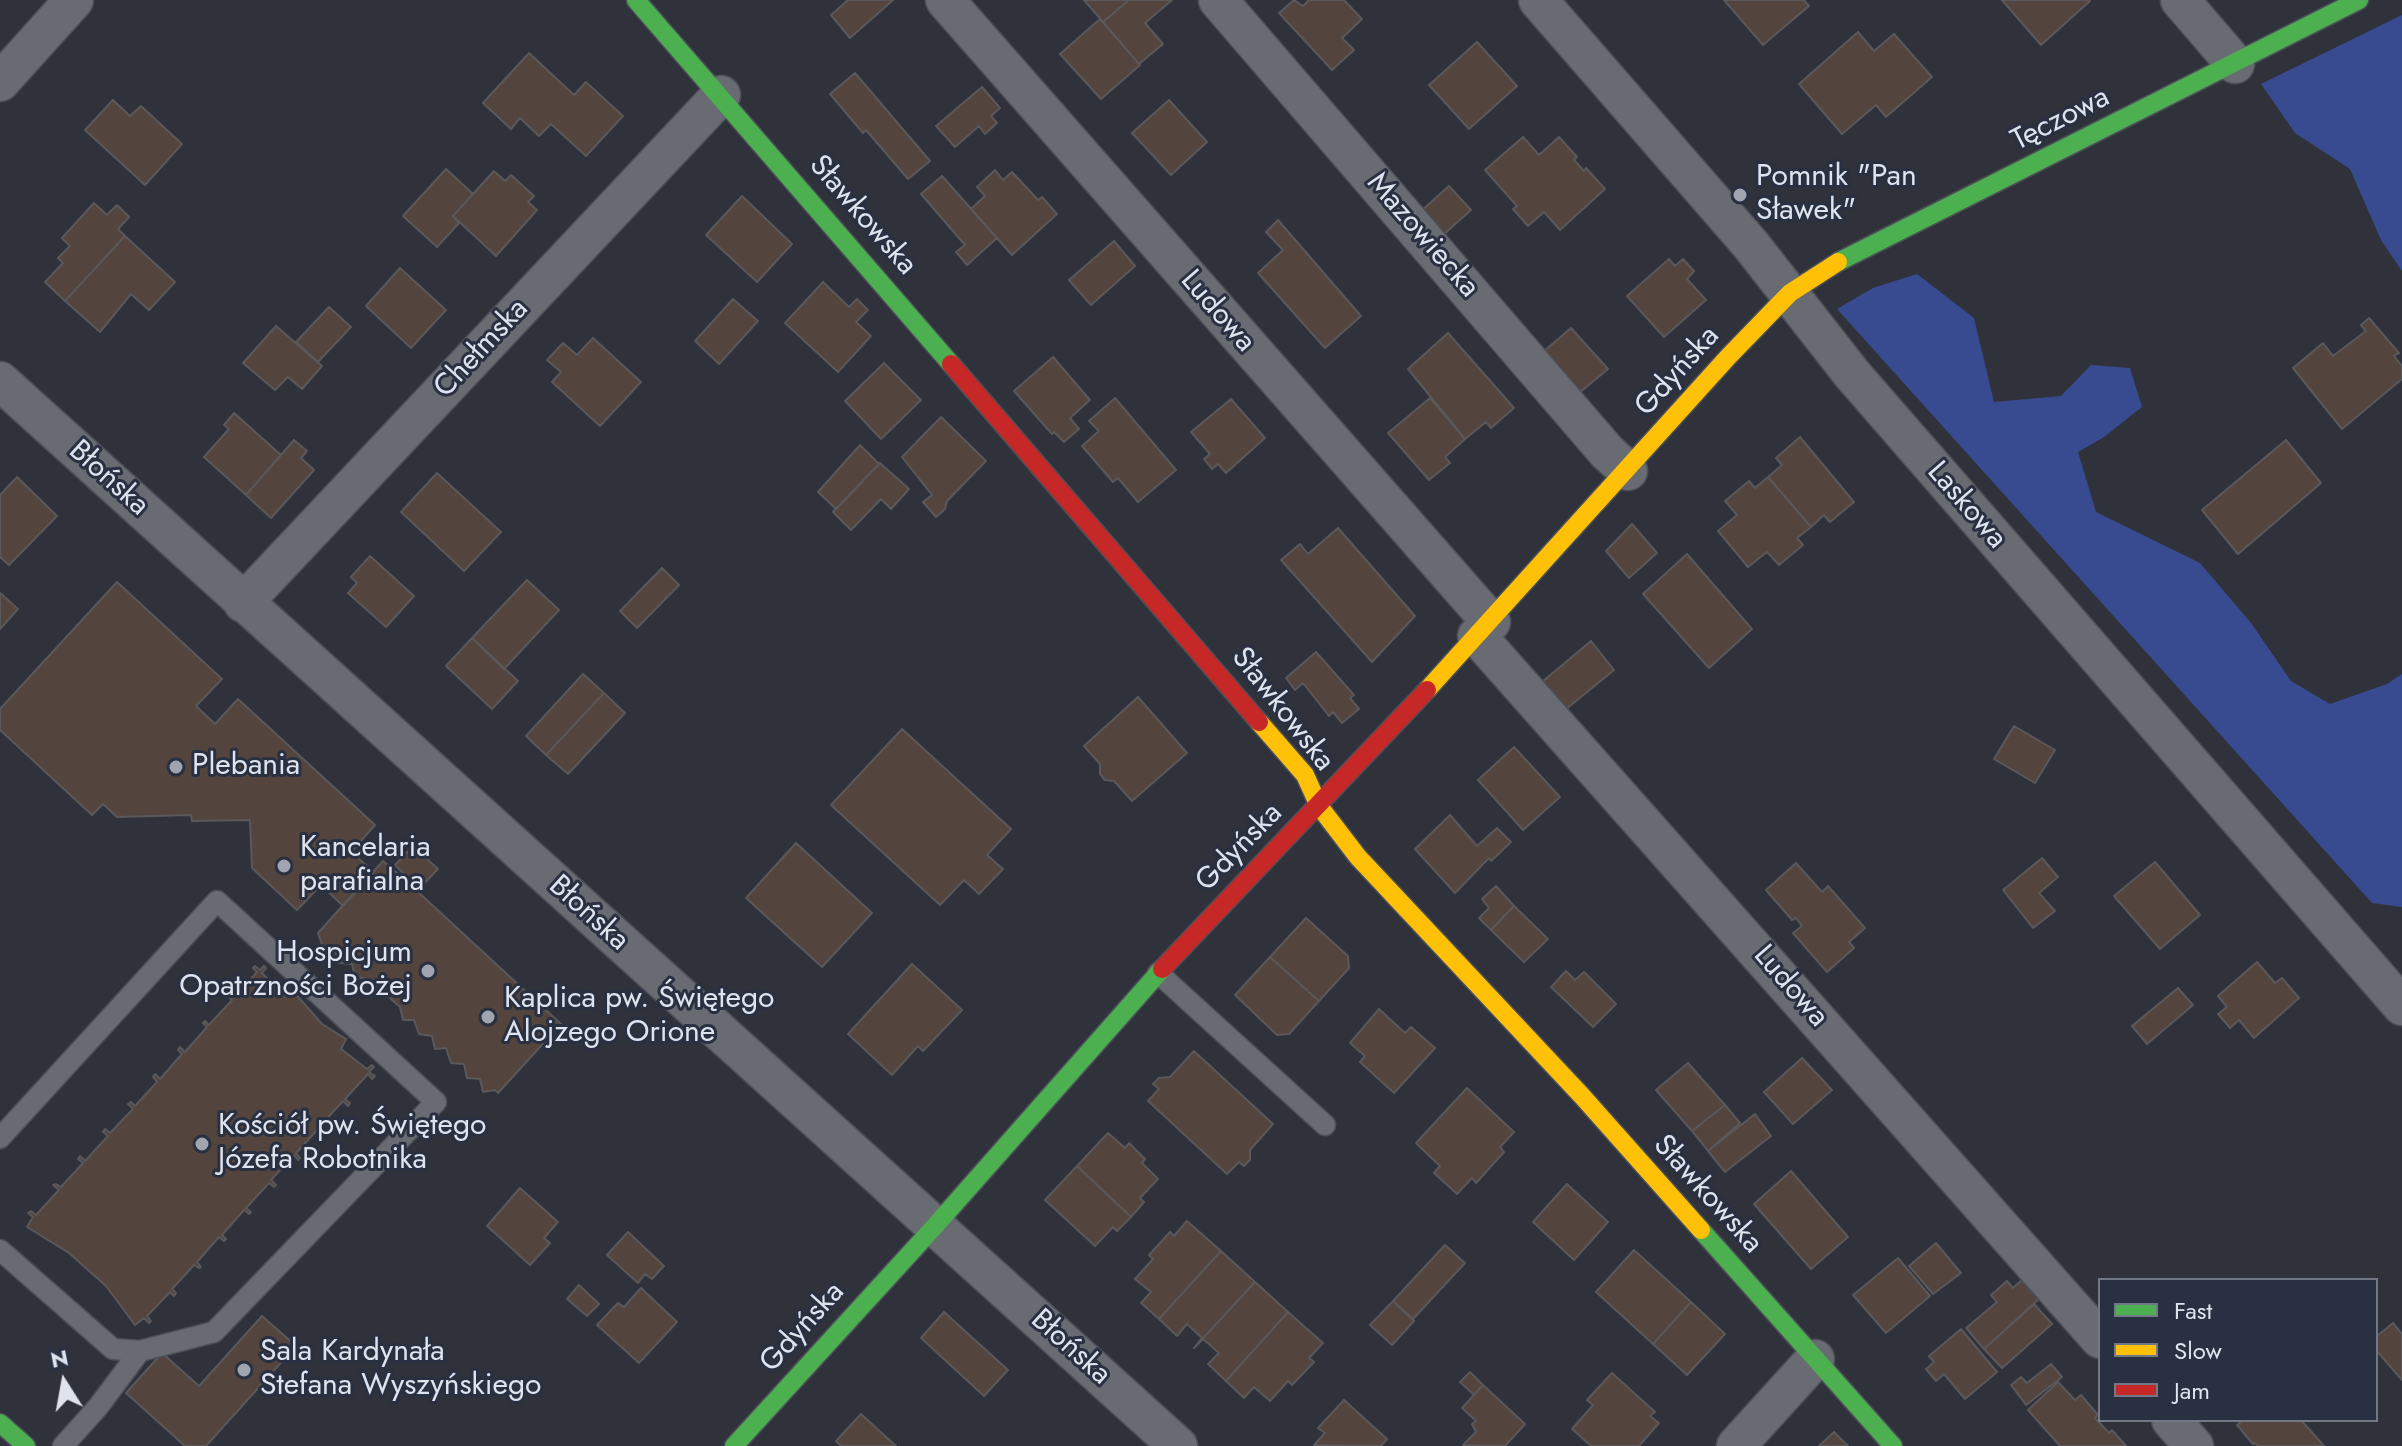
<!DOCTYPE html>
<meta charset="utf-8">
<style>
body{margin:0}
#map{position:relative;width:2402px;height:1446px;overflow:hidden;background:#2f323b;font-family:Jost,sans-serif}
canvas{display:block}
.legend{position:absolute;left:2098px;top:1278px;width:280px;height:144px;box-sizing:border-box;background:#293041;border:2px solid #727886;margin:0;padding:10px 14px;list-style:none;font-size:24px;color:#dfe3ee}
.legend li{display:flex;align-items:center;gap:16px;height:40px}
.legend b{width:40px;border:2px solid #727886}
.north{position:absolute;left:24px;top:1342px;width:80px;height:80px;-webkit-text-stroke:6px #293041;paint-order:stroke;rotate:349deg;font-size:22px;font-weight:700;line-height:32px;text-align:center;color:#dfe3ee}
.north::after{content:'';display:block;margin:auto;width:28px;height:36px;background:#dfe3ee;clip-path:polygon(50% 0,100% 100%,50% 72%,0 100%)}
</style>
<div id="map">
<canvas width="2402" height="1446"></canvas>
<ul class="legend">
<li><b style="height:10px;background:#4caf50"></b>Fast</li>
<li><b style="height:10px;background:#ffc107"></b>Slow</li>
<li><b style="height:10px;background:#c62828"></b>Jam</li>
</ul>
<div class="north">N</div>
</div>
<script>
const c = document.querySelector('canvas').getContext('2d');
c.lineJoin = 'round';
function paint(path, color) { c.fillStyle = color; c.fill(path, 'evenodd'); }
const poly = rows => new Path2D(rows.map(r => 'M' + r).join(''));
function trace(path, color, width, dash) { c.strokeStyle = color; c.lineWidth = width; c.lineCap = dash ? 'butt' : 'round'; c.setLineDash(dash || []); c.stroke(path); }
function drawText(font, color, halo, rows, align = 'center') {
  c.font = font + ' Jost,sans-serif'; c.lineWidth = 6; c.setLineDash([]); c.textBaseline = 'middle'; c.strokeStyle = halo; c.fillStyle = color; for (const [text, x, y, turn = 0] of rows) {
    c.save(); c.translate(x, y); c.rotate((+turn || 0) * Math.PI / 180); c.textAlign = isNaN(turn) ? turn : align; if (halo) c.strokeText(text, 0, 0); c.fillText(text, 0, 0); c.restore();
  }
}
const forest = poly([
 [2402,15,2402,271,2381,240,2350,169,2295,133,2261,84],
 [1917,274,1974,318,1994,402,2061,396,2091,365,2130,368,2142,407,2104,437,2078,452,2096,512,2200,563,2251,623,2291,681,2330,704,2387,684,2402,674,2402,907,2372,903,1837,309,1873,288]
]);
const building = poly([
 [848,0,893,0,850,38,831,15,848,0],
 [1084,0,1129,0,1103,22,1084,0],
 [1129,0,1172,0,1145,23,1163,44,1139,64,1103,22,1129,0],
 [1294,0,1303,6,1309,0,1344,0,1362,19,1342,38,1354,50,1332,70,1279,13,1294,0],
 [1724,0,1804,0,1809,6,1763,45,1724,0],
 [2002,0,2089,0,2090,1,2041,45,2002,0],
 [1100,19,1140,65,1101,99,1060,54,1100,19],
 [1858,32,1874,51,1894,34,1932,77,1886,117,1876,105,1842,134,1799,84,1858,32],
 [1477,42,1517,86,1469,129,1429,85,1477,42],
 [529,53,574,95,586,82,623,116,586,156,551,124,539,136,520,118,511,129,483,103,529,53],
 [855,73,930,161,908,179,866,130,863,133,830,94,855,73],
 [982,87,1000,108,991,116,997,123,985,134,979,126,955,147,936,126,982,87],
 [113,100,130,116,141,106,182,144,145,185,85,130,113,100],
 [1169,100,1207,142,1171,175,1132,133,1169,100],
 [1523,137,1539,155,1559,137,1577,157,1574,160,1584,171,1586,168,1605,189,1560,230,1544,212,1528,226,1513,209,1517,206,1485,170,1523,137],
 [446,169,473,194,453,216,459,223,437,247,403,216,446,169],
 [995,170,1003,180,1012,172,1038,200,1042,197,1057,214,1012,255,971,209,985,196,977,187,995,170],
 [494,171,505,181,511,175,534,196,528,202,537,210,496,256,453,216,494,171],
 [942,176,997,238,967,265,956,252,965,245,921,194,942,176],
 [1449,186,1471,210,1442,236,1420,212,1449,186],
 [742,196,792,244,757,282,706,235,742,196],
 [94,203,107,215,117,205,129,217,118,229,125,236,65,301,45,282,63,263,58,258,70,246,62,238,94,203],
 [1278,220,1361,316,1325,348,1258,273,1283,250,1266,232,1278,220],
 [125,236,175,282,149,310,131,294,100,332,65,301,125,236],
 [1114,241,1135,266,1091,305,1069,280,1114,241],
 [1669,259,1675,266,1683,259,1694,271,1687,279,1706,300,1664,337,1627,296,1669,259],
 [400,268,446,310,411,348,366,306,400,268],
 [823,282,849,307,857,299,868,310,856,322,871,336,838,372,785,323,823,282],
 [733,299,758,321,719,364,695,341,733,299],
 [329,307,351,327,318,362,296,342,329,307],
 [2369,318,2399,353,2394,356,2402,366,2402,379,2342,429,2293,368,2323,343,2333,356,2366,331,2361,325,2369,318],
 [276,326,322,366,302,389,288,377,275,390,243,363,276,326],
 [1571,328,1608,369,1579,393,1543,352,1571,328],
 [1448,333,1514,408,1491,428,1486,422,1465,439,1408,369,1448,333],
 [593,338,641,382,600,426,552,382,561,372,547,360,563,343,577,355,593,338],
 [1053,357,1090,400,1070,418,1079,429,1064,442,1054,432,1052,434,1014,391,1053,357],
 [884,363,921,400,881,439,845,401,884,363],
 [1115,398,1176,470,1138,502,1118,478,1113,482,1082,446,1099,431,1089,421,1115,398],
 [1430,398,1465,439,1445,457,1450,463,1429,480,1388,433,1430,398],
 [1231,399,1265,438,1226,473,1218,464,1212,469,1204,459,1210,454,1191,432,1231,399],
 [234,413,281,455,246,495,204,457,229,429,224,425,234,413],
 [941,417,986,461,947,501,945,509,936,517,923,502,932,495,902,457,941,417],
 [1800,437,1854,502,1830,522,1824,515,1811,527,1768,477,1782,465,1776,458,1800,437],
 [294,440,307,451,301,458,314,470,271,518,246,495,294,440],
 [2286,440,2321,483,2238,554,2202,510,2286,440],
 [860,445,879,464,836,509,818,492,860,445],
 [880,463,909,489,891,509,881,499,851,530,833,512,880,463],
 [437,473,501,532,464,571,401,512,437,473],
 [17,477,57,516,9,565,0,557,0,495,17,477],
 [1768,477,1811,527,1797,538,1803,545,1779,565,1767,552,1748,567,1718,531,1737,515,1725,501,1749,481,1755,488,1768,477],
 [1632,524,1657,553,1629,578,1606,551,1632,524],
 [1338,528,1415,616,1372,662,1281,560,1300,544,1308,554,1338,528],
 [1687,554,1752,629,1709,668,1643,594,1687,554],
 [370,556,414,596,386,627,348,593,357,583,351,577,370,556],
 [662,568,679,585,637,628,620,611,662,568],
 [527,580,559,610,504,669,472,638,527,580],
 [117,582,222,679,196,706,215,724,238,699,375,825,351,852,374,872,343,906,321,885,297,910,252,868,250,820,192,821,191,815,117,817,103,804,92,815,0,730,0,709,117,582],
 [0,593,18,609,0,629,0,593],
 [472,638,518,681,492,709,446,666,472,638],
 [1591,641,1614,670,1565,710,1542,682,1591,641],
 [1316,652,1354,695,1350,698,1359,709,1342,723,1333,712,1329,716,1303,683,1295,690,1286,678,1316,652],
 [583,674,604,693,546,755,526,736,583,674],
 [604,693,625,713,568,774,546,755,604,693],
 [1138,697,1187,753,1132,801,1114,781,1105,780,1100,774,1100,764,1084,746,1138,697],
 [2014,726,2055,750,2035,783,1994,759,2014,726],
 [902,729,1011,829,987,855,1003,869,979,894,964,880,940,905,831,805,902,729],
 [1514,747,1560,797,1523,830,1478,780,1514,747],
 [1450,815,1477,846,1497,828,1511,842,1491,861,1489,858,1455,893,1415,849,1450,815],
 [416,843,431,856,428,860,438,869,417,891,561,1024,498,1093,495,1090,483,1092,480,1079,467,1078,464,1064,451,1063,446,1048,435,1049,432,1036,419,1034,414,1020,403,1020,400,1007,382,991,372,992,368,979,355,977,352,964,339,963,334,948,323,948,318,933,383,861,405,880,407,877,395,865,416,843],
 [796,843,872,913,822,967,746,898,796,843],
 [2042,858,2058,877,2039,893,2055,911,2033,928,2003,890,2042,858],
 [2155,862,2200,915,2160,949,2114,896,2155,862],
 [1796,863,1822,892,1828,886,1865,928,1849,942,1854,948,1827,972,1793,933,1802,926,1796,918,1792,920,1766,890,1796,863],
 [1496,886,1514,906,1491,930,1479,918,1489,908,1482,899,1496,886],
 [1514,906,1548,939,1524,962,1491,930,1514,906],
 [1306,918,1348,956,1349,968,1319,1001,1270,957,1306,918],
 [1270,957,1319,1001,1289,1034,1277,1035,1235,995,1270,957],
 [2257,962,2275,983,2282,978,2299,998,2254,1038,2239,1020,2230,1028,2218,1014,2227,1007,2218,996,2257,962],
 [912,964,962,1010,923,1051,918,1046,892,1075,848,1034,912,964],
 [255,966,260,970,264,966,266,968,262,973,285,997,293,991,322,1024,346,1039,341,1049,367,1069,372,1065,374,1067,369,1072,375,1076,372,1079,368,1074,345,1099,350,1103,348,1106,343,1101,320,1126,325,1130,323,1133,319,1128,296,1153,300,1158,298,1160,294,1155,271,1180,276,1185,274,1187,269,1183,246,1208,251,1212,249,1214,244,1210,222,1235,226,1239,224,1241,219,1237,197,1262,201,1267,199,1268,194,1265,172,1289,176,1293,174,1296,170,1292,147,1316,151,1321,149,1323,144,1318,135,1325,106,1286,69,1253,27,1227,33,1217,28,1213,31,1211,36,1215,59,1190,53,1185,56,1184,61,1187,83,1163,78,1159,80,1156,85,1161,108,1136,103,1132,105,1129,110,1133,133,1109,128,1104,131,1102,135,1106,157,1082,153,1077,155,1074,160,1079,182,1054,178,1050,180,1047,185,1052,207,1027,203,1023,205,1021,209,1025,232,1000,228,996,230,993,234,998,257,972,253,968,255,966],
 [1566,971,1575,980,1584,972,1616,1004,1593,1027,1551,987,1566,971],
 [2178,988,2193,1005,2147,1044,2132,1026,2178,988],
 [1379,1009,1405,1033,1411,1027,1435,1048,1394,1093,1360,1062,1365,1056,1350,1043,1379,1009],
 [1194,1051,1273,1124,1250,1150,1250,1160,1244,1166,1239,1162,1227,1174,1148,1101,1159,1089,1153,1084,1159,1078,1170,1077,1194,1051],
 [1802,1058,1832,1090,1793,1124,1764,1092,1802,1058],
 [1688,1063,1725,1105,1692,1131,1656,1090,1688,1063],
 [1467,1088,1514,1132,1500,1147,1504,1152,1476,1183,1472,1178,1457,1194,1434,1173,1440,1166,1416,1143,1467,1088],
 [1725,1105,1740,1123,1708,1151,1692,1131,1725,1105],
 [1755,1114,1771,1136,1725,1172,1708,1151,1755,1114],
 [1108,1133,1125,1148,1129,1143,1145,1159,1142,1163,1158,1179,1140,1198,1144,1202,1131,1217,1077,1166,1108,1133],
 [1077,1166,1131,1217,1117,1231,1113,1227,1095,1246,1045,1200,1077,1166],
 [1791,1171,1848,1237,1811,1269,1754,1204,1791,1171],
 [1567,1184,1608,1222,1574,1260,1533,1222,1567,1184],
 [520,1188,558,1222,544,1238,550,1243,530,1265,487,1226,520,1188],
 [1187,1221,1221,1251,1159,1319,1141,1303,1151,1292,1135,1279,1153,1259,1149,1255,1170,1232,1174,1236,1187,1221],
 [628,1232,664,1266,652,1279,645,1274,638,1283,607,1255,628,1232],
 [1936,1243,1961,1273,1933,1294,1909,1266,1936,1243],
 [1445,1245,1465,1263,1413,1319,1393,1301,1445,1245],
 [1634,1250,1691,1302,1653,1344,1596,1292,1634,1250],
 [1221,1251,1255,1282,1194,1348,1202,1338,1187,1324,1177,1336,1159,1319,1221,1251],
 [1898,1258,1930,1296,1886,1333,1853,1295,1898,1258],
 [2022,1280,2039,1299,1984,1349,1966,1328,1997,1302,1991,1295,2007,1281,2013,1288,2022,1280],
 [1255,1282,1288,1312,1226,1381,1208,1364,1219,1353,1203,1339,1194,1348,1255,1282],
 [579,1285,599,1304,587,1316,567,1299,579,1285],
 [641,1288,677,1322,639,1363,597,1325,618,1303,624,1307,641,1288],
 [1393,1301,1414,1321,1392,1345,1370,1325,1393,1301],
 [1691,1302,1725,1334,1687,1375,1653,1344,1691,1302],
 [2034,1304,2052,1324,2002,1368,1984,1349,2034,1304],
 [944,1312,1008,1370,984,1396,921,1338,944,1312],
 [1288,1312,1323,1343,1309,1358,1314,1362,1292,1385,1288,1381,1270,1401,1254,1387,1244,1398,1226,1381,1288,1312],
 [262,1316,296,1346,206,1446,185,1446,126,1393,162,1353,199,1386,262,1316],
 [2393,1323,2402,1334,2402,1380,2376,1350,2376,1337,2393,1323],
 [1961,1329,1997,1372,1965,1399,1944,1374,1936,1381,1926,1369,1934,1362,1929,1356,1961,1329],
 [2051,1364,2062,1377,2026,1405,2011,1385,2021,1377,2027,1383,2051,1364],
 [1470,1372,1483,1385,1474,1395,1460,1382,1470,1372],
 [1612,1373,1655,1412,1650,1416,1659,1423,1639,1446,1591,1446,1572,1429,1593,1405,1587,1400,1612,1373],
 [2058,1382,2075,1400,2081,1395,2098,1415,2095,1418,2109,1433,2112,1430,2126,1446,2060,1446,2028,1410,2058,1382],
 [1483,1385,1525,1424,1505,1446,1463,1445,1476,1432,1472,1424,1476,1421,1462,1408,1483,1385],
 [1344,1400,1387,1439,1381,1446,1314,1445,1325,1433,1318,1428,1344,1400],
 [861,1414,896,1446,841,1446,836,1441,861,1414],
 [2243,1420,2301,1420,2324,1446,2258,1446,2255,1443,2253,1444,2237,1425,2243,1420],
 [1834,1432,1848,1446,1819,1446,1834,1432]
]);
const lane = poly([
 [1158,973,1325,1125],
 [0,1138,217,901,436,1102,214,1332,140,1351,113,1349,0,1250],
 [63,1446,98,1407,140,1351]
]);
const street = poly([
 [945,0,1491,622],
 [1218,0,1607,452,1628,471],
 [1538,0,1751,245,1852,374,2402,1006],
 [2180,0,2235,64],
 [0,82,74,0],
 [0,381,1178,1446],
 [243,603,721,95],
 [1477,636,2100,1339],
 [2171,1420,2194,1446],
 [1736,1446,1815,1359]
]);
const fast = poly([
 [636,0,951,364],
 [1838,262,2359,0],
 [1701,1230,1893,1446],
 [0,1423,26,1446],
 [734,1446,935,1226,1162,969]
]);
const slow = poly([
 [1427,690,1728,357,1790,293,1838,262],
 [1259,722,1305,775,1319,806,1358,857,1582,1096,1701,1230]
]);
const jam = poly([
 [951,364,1259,722],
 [1162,969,1427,690]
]);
const markers = [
 [1740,195,8,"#a1a5af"],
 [176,767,8,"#a1a5af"],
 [284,866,8,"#a1a5af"],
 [428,971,8,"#a1a5af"],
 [488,1017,8,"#a1a5af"],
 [202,1144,8,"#a1a5af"],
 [244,1370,8,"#a1a5af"]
];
const streetNames = [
 ["Tęczowa",2061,120,-27],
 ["Sławkowska",862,216,49],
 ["Mazowiecka",1422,236,49],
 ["Ludowa",1217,312,49],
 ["Chełmska",482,349,-47],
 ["Gdyńska",1678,372,-48],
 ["Błońska",108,479,42],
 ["Laskowa",1966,506,49],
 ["Sławkowska",1282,710,52],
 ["Gdyńska",1240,848,-46],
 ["Błońska",588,914,42],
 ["Ludowa",1790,987,49],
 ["Sławkowska",1707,1195,48],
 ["Gdyńska",803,1328,-48],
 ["Błońska",1070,1348,42]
];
const poiNames = [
 ["Pomnik \"Pan",1756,178],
 ["Sławek\"",1756,212],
 ["Plebania",192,767],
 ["Kancelaria",300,849],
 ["parafialna",300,883],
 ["Hospicjum",412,954,"right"],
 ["Opatrzności Bożej",412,988,"right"],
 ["Kaplica pw. Świętego",504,1000],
 ["Alojzego Orione",504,1034],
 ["Kościół pw. Świętego",218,1127],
 ["Józefa Robotnika",218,1161],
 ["Sala Kardynała",260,1353],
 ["Stefana Wyszyńskiego",260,1387]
];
paint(forest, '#394b90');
paint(building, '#53453e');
trace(building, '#5a585a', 2);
trace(lane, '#4c4f57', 23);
trace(street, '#4c4f57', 41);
trace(fast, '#4c4f57', 21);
trace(slow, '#4c4f57', 21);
trace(jam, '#4c4f57', 21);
trace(lane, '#696b72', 20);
trace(street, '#696b72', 38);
trace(fast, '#4caf50', 18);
trace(slow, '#ffc107', 18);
trace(jam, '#c62828', 18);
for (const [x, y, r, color] of markers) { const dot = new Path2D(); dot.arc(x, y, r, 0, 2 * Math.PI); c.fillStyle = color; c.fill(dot); trace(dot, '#293041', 3); }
drawText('30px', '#dfe3ee', '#293041', streetNames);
drawText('30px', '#dfe3ee', '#293041', poiNames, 'left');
</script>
